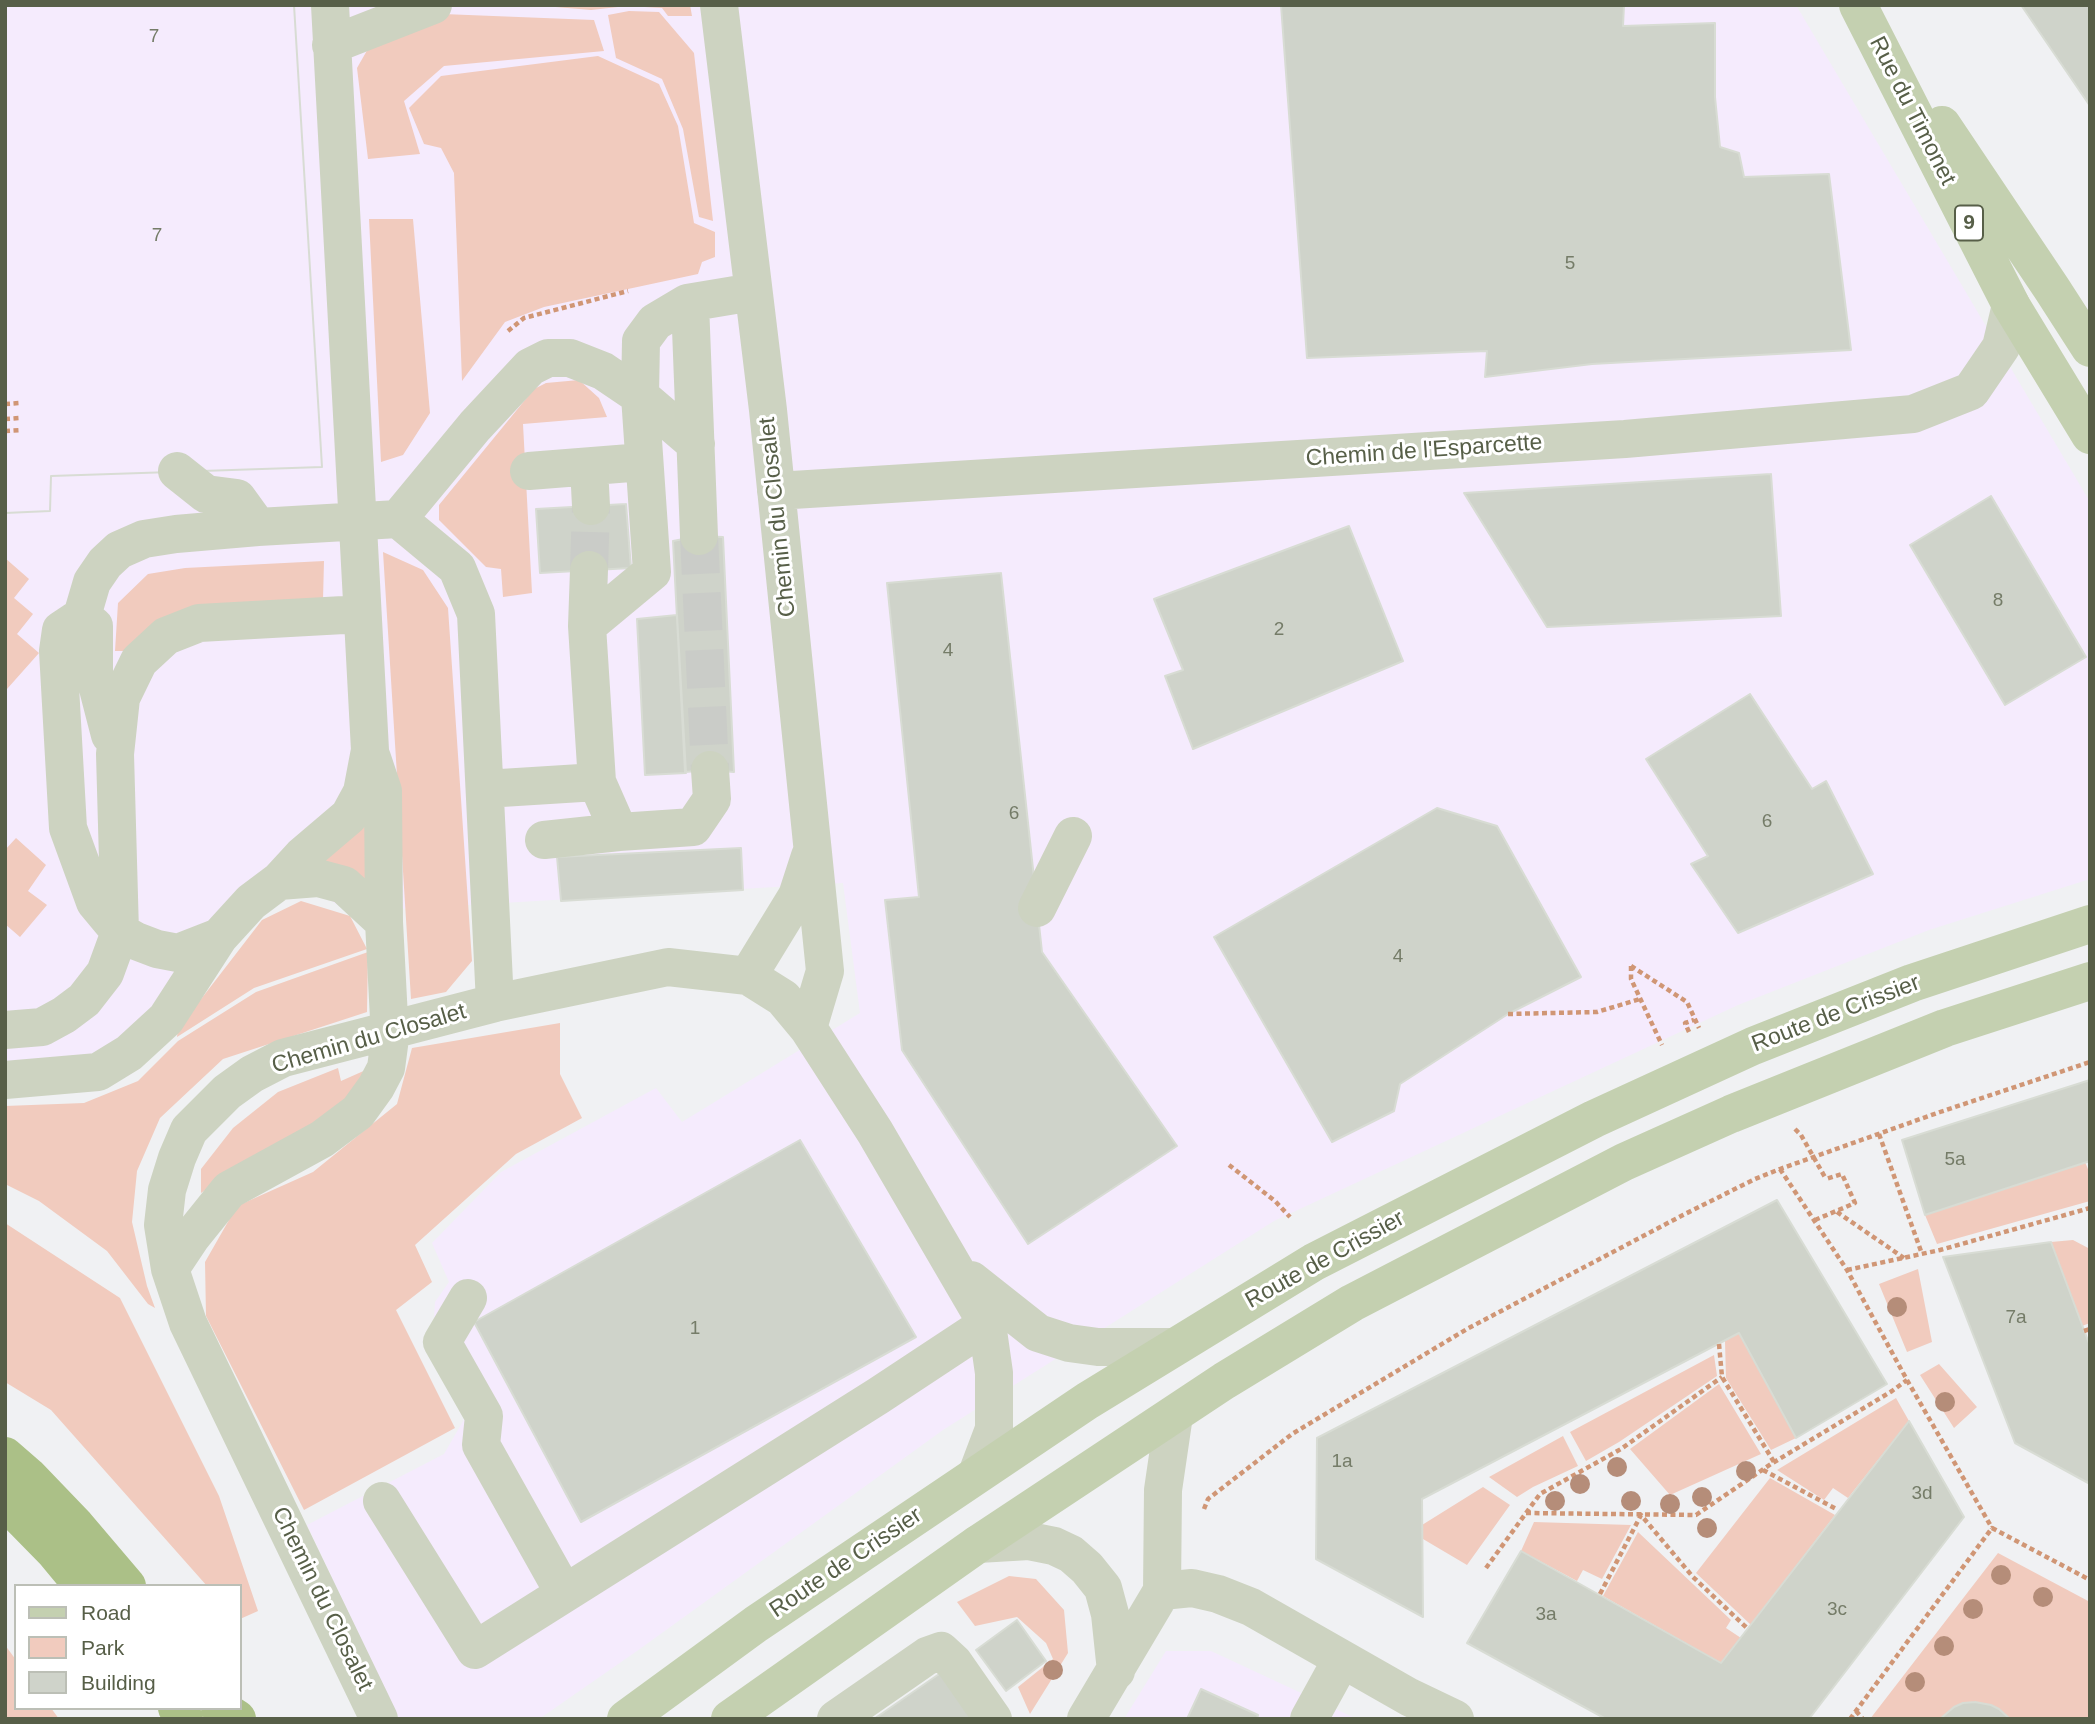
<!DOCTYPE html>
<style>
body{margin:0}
#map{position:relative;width:2095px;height:1724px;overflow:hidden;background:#f0f1f3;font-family:Helvetica,sans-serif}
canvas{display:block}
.frame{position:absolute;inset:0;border:7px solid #575f48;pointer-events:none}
.legend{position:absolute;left:14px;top:1584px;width:228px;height:126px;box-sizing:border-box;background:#fff;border:2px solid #bcbfb6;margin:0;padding:9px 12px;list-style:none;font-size:21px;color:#575f48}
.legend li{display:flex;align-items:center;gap:14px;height:35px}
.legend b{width:35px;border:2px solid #bcbfb6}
</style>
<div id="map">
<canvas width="2095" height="1724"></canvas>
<div class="frame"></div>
<ul class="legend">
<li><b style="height:9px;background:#c4d0b0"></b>Road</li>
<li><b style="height:19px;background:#f1cbbe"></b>Park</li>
<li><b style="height:19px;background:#cfd3ca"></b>Building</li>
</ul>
</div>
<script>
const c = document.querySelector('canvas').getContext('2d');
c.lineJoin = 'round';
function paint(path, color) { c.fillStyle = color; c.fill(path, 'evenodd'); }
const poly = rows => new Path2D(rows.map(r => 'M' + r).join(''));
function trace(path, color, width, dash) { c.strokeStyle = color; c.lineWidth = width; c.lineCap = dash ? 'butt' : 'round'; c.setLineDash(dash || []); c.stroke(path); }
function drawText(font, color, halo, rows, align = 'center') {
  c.font = font + ' Helvetica,sans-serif'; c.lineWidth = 6; c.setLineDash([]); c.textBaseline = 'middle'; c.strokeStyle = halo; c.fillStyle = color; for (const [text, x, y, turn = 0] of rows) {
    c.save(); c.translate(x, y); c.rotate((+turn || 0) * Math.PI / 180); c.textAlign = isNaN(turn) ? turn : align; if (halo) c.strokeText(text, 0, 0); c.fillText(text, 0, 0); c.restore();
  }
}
const commercial = poly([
 [5,5,1796,5,2090,502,2090,879,1929,930,1738,1005,1274,1221,943,1430,637,1651,539,1719,399,1719,307,1525,444,1454,466,1416,432,1350,435,1302,449,1282,432,1243,501,1172,656,1088,682,1122,860,1013,843,883,349,912,323,896,280,897,240,940,155,1054,130,1075,91,1089,5,1096],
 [1166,1651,1211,1651,1357,1719,1124,1719]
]);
const green = poly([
 [532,5,690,5,692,16,668,16,662,8,627,6,591,10],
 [629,11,659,12,694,53,713,221,699,217,683,129,662,79,616,58,608,15],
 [443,14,594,20,604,51,444,66,404,101,420,154,368,159,357,68,369,47],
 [598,56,659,84,678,126,694,223,715,232,715,257,702,262,698,274,544,307,505,322,462,381,454,173,441,148,424,144,409,108,441,76],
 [369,219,413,219,430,413,403,455,381,462],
 [579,380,599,398,607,417,523,424,532,593,503,597,501,569,486,567,439,520,439,505,534,389,546,383],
 [383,552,423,570,448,608,472,961,446,992,411,999],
 [5,558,29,579,14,598,33,614,17,634,39,653,7,689],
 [324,561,323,600,128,651,115,651,118,603,148,574,185,568],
 [372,822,375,887,313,862],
 [16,838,46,865,28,891,47,905,20,937,5,924,5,850],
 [301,901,350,916,367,949,254,988,177,1037,178,1029,262,920],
 [368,952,367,1012,223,1059,160,1118,137,1171,132,1222,147,1286,155,1308,148,1304,107,1251,39,1201,5,1184,5,1106,84,1103,138,1081,178,1041,256,992],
 [560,1023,560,1074,582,1118,516,1154,415,1245,432,1282,396,1310,455,1428,304,1510,206,1316,205,1262,237,1206,313,1172,397,1104,412,1048],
 [338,1068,341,1081,368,1069,343,1111,249,1161,201,1193,201,1169,233,1128,278,1092],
 [2085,1162,2090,1174,2090,1201,1937,1244,1925,1215],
 [5,1223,120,1298,219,1496,258,1611,240,1619,240,1586,207,1586,51,1410,5,1382],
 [2073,1240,2090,1249,2090,1323,2082,1326,2051,1242],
 [1918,1269,1932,1342,1907,1352,1879,1284],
 [1739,1333,1796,1438,1771,1450,1726,1378,1725,1341],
 [1714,1355,1717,1376,1619,1442,1586,1461,1570,1432],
 [1939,1364,1977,1407,1954,1428,1920,1375],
 [1719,1384,1761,1454,1670,1495,1630,1449],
 [1896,1398,1909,1421,1848,1498,1833,1488,1824,1500,1777,1470],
 [1563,1436,1578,1466,1533,1487,1517,1497,1489,1477],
 [1770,1478,1835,1515,1751,1625,1696,1573],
 [1483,1487,1510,1505,1467,1565,1423,1539,1422,1525],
 [1534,1522,1631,1525,1602,1579,1583,1570,1577,1581,1521,1551],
 [1638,1532,1731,1620,1726,1628,1741,1638,1721,1663,1603,1596],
 [1998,1553,2090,1602,2090,1719,1870,1719],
 [1009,1576,1036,1579,1064,1610,1068,1653,1030,1714,1018,1687,1053,1659,1046,1643,1017,1617,975,1626,957,1602],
 [5,1645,16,1660,16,1708,51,1708,59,1719,5,1719]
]);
const building = poly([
 [5,5,294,5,322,467,51,476,50,511,5,513,5,5],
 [5,5,294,5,322,467,51,476,50,511,5,513,5,5],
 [1281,5,1624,5,1623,26,1715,23,1715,97,1720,147,1739,153,1744,177,1829,174,1851,350,1592,364,1485,377,1487,351,1307,358,1281,5],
 [2021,5,2090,5,2090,106,2021,5],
 [1771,474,1781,616,1547,627,1464,493,1771,474],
 [1991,496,2086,657,2005,705,1910,545,1991,496],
 [626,504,631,568,540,573,536,509,626,504],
 [1349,526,1403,661,1193,749,1165,676,1183,670,1154,599,1349,526],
 [699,536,723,537,734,772,710,770,685,772,673,541,699,536],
 [1001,573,1042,952,1177,1146,1028,1244,902,1050,885,900,919,897,887,583,1001,573],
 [677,615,686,773,645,775,637,619,677,615],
 [1750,694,1812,789,1826,781,1873,874,1738,933,1691,864,1708,856,1646,759,1750,694],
 [1437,808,1497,826,1581,977,1508,1014,1400,1084,1394,1111,1332,1142,1214,937,1437,808],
 [741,848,743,890,561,901,557,857,741,848],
 [2090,1080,2090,1161,1925,1215,1902,1140,2090,1080],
 [800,1140,916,1337,581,1522,474,1322,800,1140],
 [1777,1200,1887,1384,1796,1438,1739,1333,1422,1499,1423,1617,1316,1559,1317,1438,1777,1200],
 [2051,1242,2090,1346,2090,1484,2015,1443,1943,1257,2051,1242],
 [1909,1421,1964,1517,1809,1719,1606,1719,1467,1643,1521,1551,1721,1663,1909,1421],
 [1017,1620,1046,1661,1006,1691,976,1650,1017,1620],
 [942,1672,974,1719,874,1719,942,1672],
 [1201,1689,1258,1715,1257,1719,1187,1719,1201,1689],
 [1975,1702,1991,1705,1999,1709,2010,1719,1940,1719,1954,1707,1963,1703,1975,1702]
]);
const minorTunnel = poly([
 [699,536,710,770],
 [589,570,591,506]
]);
const path = poly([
 [508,331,524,318,628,291],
 [5,404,19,403],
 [5,419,20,418],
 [5,431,21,430],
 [1631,966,1687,1002,1699,1028],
 [1631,966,1631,979,1662,1045],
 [1508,1014,1597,1012,1640,999],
 [1689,1032,1685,1023,1694,1020],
 [1795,1129,1801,1135,1826,1179],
 [1879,1134,1922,1254],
 [1229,1165,1275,1201,1290,1217],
 [1780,1169,1847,1270,1907,1380,1992,1528],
 [1837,1212,1904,1258],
 [1815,1220,1855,1203,1842,1174,1826,1179],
 [1847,1270,1940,1250,2090,1208],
 [2084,1331,2090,1329],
 [1719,1344,1722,1377,1774,1462],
 [1763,1470,1838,1510],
 [1204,1509,1208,1499,1292,1434,1467,1329,1683,1215,1755,1179,1780,1169,1940,1112,2090,1062],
 [1526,1513,1540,1494,1621,1449,1722,1377],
 [1486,1568,1526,1513,1696,1515,1771,1464,1892,1391,1907,1380],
 [1600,1594,1641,1515,1693,1577,1748,1629],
 [1856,1711,1863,1719],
 [1850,1719,1992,1528,2090,1580]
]);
const minor = poly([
 [719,5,768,410,825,971,808,1028],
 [331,45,433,5],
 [690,303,699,536],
 [696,444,640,396,641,341,655,322,687,303,753,292],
 [589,467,591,506],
 [177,471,206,494,237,498,258,527],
 [529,471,643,462],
 [776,491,1625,439,1913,414,1971,391,2001,347,2011,305],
 [398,519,475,426,530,367,548,358,570,358,603,371,640,396,652,572,587,626,597,782,485,789],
 [82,616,94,626,94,673,110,735],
 [587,626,589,570],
 [597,782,619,832,693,827,712,799,710,770],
 [544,840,619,832],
 [279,881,302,856,349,816,362,792,370,750,330,5],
 [1037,908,1073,836],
 [219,937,178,953,157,949,136,941,120,932,95,902,68,828,58,651,61,630,82,616,92,582,105,563,119,550,144,539,176,534,258,527,398,519,457,568,476,614,495,1003],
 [748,976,797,896,810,856],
 [5,1030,42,1027,64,1015,84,1000,105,973,120,932,115,754,121,698,139,661,166,636,199,623,362,614],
 [5,1080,98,1072,129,1053,166,1019,219,937,251,902,279,881,318,878,344,885,384,922],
 [170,1269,192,1236,229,1190,322,1139,358,1112,376,1087,386,1068,390,1038,384,922,383,791,372,758],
 [971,1280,1038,1333,1069,1343,1098,1347,1174,1347],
 [468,1298,442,1342,484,1416,481,1445,564,1593],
 [382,1501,475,1650,878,1396,987,1324],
 [978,1544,1029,1541,1054,1546,1071,1554,1087,1568,1103,1588,1110,1614,1116,1671],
 [1162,1591,1192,1588,1218,1594,1251,1607,1409,1697,1455,1719],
 [379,1719,188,1323,170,1269,163,1225,167,1190,177,1158,189,1130,227,1092,252,1074,283,1058,495,1003,668,967,748,976,783,998,808,1028,875,1132,987,1324,994,1373,994,1429,977,1474],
 [836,1719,927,1656,941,1651,954,1663,993,1719],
 [1086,1719,1162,1591,1163,1490,1174,1415],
 [1309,1719,1342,1659]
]);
const major = poly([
 [1858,5,2011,305,2090,435],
 [1942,125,2052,289,2090,348],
 [626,1719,756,1624,1087,1401,1314,1262,1594,1119,1753,1046,1912,983,2090,924],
 [730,1719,978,1544,1224,1381,1352,1303,1624,1162,1731,1114,1945,1028,2090,981]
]);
const highway = poly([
 [5,1456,28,1476,76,1526,127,1586],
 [5,1501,54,1551,83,1586],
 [177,1708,184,1719],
 [220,1708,237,1719]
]);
const trees = [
 [1897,1307],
 [1945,1402],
 [1617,1467],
 [1746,1471],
 [1580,1484],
 [1702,1497],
 [1555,1501],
 [1631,1501],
 [1670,1504],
 [1707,1528],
 [2001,1575],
 [2043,1597],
 [1973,1609],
 [1944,1646],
 [1053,1670],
 [1915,1682]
];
const numberNames = [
 ["7",154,37],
 ["7",157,236],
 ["5",1570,264],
 ["8",1998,601],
 ["2",1279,630],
 ["4",948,651],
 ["6",1014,814],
 ["6",1767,822],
 ["4",1398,957],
 ["5a",1955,1160],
 ["7a",2016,1318],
 ["1",695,1329],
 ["1a",1342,1462],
 ["3d",1922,1494],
 ["3c",1837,1610],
 ["3a",1546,1615]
];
const shields = [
 [1969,223,28]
];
const shieldNames = [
 ["9",1969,223]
];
const streetNames = [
 ["Rue du Timonet",1912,111,63],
 ["Chemin de l'Esparcette",1424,451,-4],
 ["Chemin du Closalet",778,517,-96],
 ["Route de Crissier",1836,1014,-21],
 ["Chemin du Closalet",369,1039,-16],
 ["Route de Crissier",1325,1260,-29],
 ["Route de Crissier",846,1563,-34],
 ["Chemin du Closalet",322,1599,64]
];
paint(commercial, '#f5ebfd');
paint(green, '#f1cbbe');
paint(building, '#cfd3ca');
trace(building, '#d8dcd4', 2);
trace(minorTunnel, '#caccc8', 38, [38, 19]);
trace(path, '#d09675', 4.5, [5, 3.5]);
trace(minor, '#cdd3c1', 38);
trace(major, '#c4d0b0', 38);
trace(highway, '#abc087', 38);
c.fillStyle = '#b58d79';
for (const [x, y] of trees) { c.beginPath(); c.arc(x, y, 10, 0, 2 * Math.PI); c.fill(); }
drawText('19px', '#757c68', null, numberNames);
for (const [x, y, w] of shields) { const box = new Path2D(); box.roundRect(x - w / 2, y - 17.5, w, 35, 5); c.fillStyle = '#fff'; c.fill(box); trace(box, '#575f48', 2); }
drawText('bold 21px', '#575f48', null, shieldNames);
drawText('23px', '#575f48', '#fff', streetNames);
</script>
